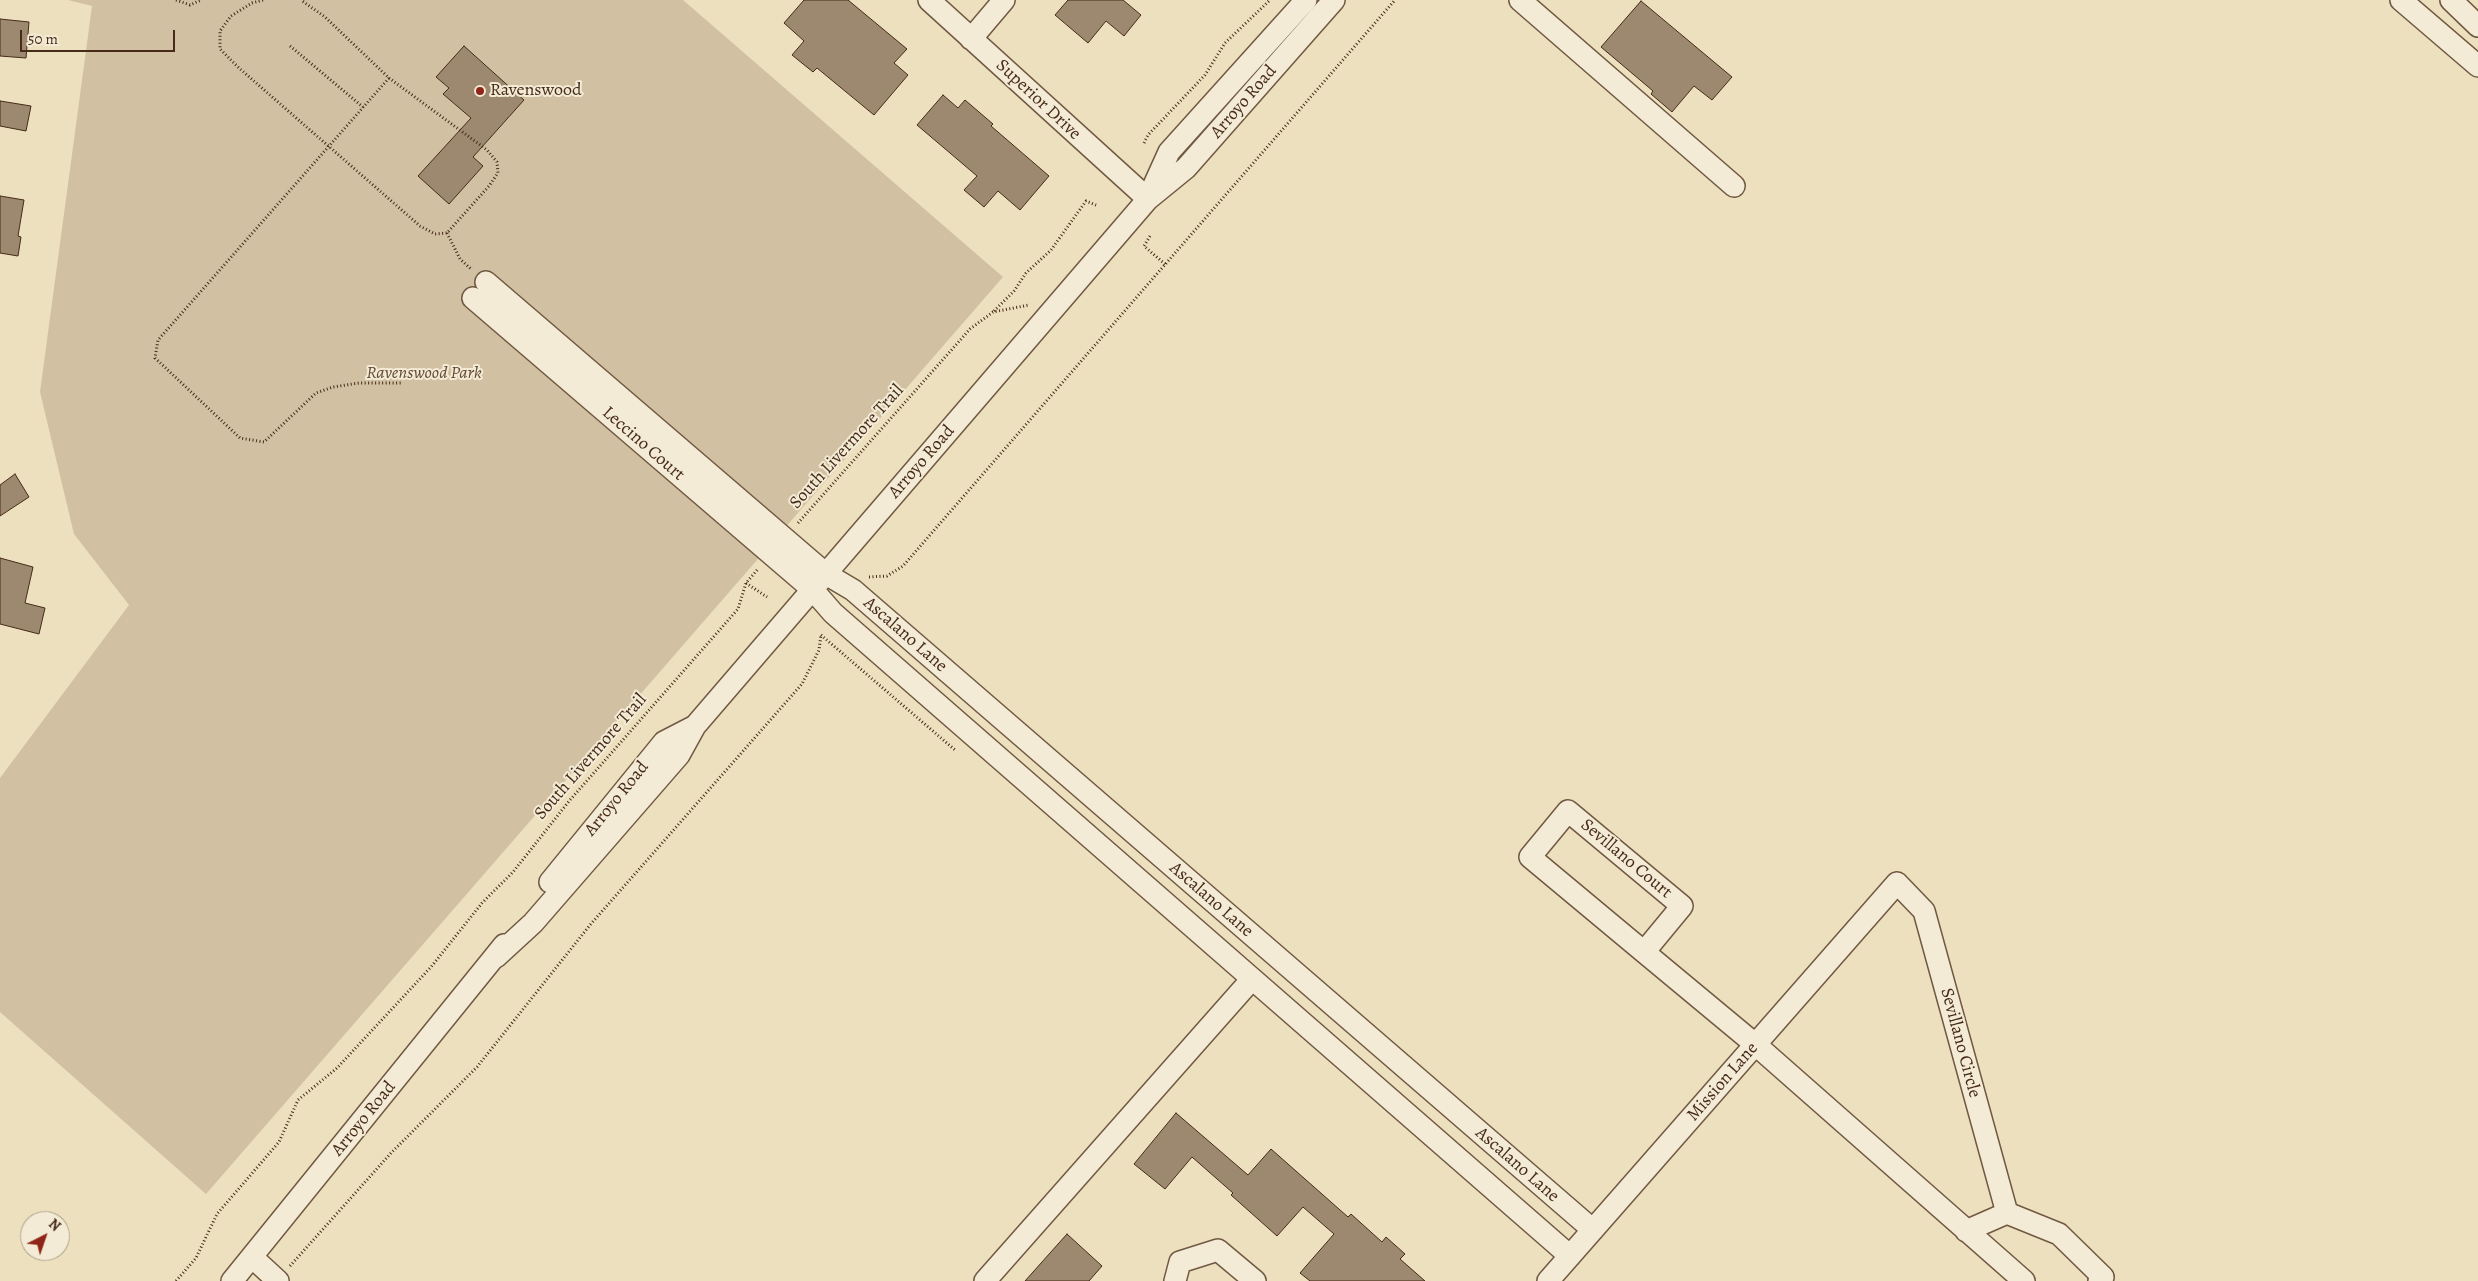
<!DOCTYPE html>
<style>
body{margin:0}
#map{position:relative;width:2478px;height:1281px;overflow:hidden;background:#ede0be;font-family:Alegreya,serif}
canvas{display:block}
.north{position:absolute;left:20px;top:1211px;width:50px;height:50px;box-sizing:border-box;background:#f3ebd5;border:1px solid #ae9e8a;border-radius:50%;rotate:41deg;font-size:14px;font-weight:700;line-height:20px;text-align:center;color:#462b19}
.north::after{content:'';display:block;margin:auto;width:18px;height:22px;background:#8f2418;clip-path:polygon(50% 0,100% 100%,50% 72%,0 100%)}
.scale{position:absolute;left:20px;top:30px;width:155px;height:22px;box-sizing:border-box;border:2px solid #462b19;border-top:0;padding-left:6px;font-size:15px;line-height:18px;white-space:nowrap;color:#462b19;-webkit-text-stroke:4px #f3ebd5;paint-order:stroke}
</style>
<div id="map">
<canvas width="2478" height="1281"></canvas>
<div class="north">N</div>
<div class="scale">50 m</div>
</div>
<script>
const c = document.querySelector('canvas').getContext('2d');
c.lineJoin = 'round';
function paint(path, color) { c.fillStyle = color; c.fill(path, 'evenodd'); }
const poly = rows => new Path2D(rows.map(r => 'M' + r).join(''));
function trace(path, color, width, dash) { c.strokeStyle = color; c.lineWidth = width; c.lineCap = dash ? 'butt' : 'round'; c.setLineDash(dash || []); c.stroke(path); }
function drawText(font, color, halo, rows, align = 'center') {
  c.font = font + ' Alegreya,serif'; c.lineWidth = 4; c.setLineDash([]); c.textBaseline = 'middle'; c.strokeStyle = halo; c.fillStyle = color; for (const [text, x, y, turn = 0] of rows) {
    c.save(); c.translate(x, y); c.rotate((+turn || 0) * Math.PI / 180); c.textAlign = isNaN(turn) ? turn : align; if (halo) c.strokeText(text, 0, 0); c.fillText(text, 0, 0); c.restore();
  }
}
const green = poly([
 [68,0,683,0,1003,277,206,1194,0,1012,0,778,129,605,74,534,40,392,92,6]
]);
const building = poly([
 [804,0,848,0,907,49,894,63,908,75,874,115,817,68,813,72,792,55,804,41,784,23,804,0],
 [1068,0,1123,0,1141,15,1124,36,1106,21,1088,43,1055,15,1068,0],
 [1641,1,1732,77,1712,100,1694,86,1672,112,1651,94,1653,91,1601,47,1641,1],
 [0,19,29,22,26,58,0,56,0,19],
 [464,46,524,100,473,157,483,166,449,204,418,176,471,118,443,94,449,88,436,77,464,46],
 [943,95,958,108,965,100,993,124,991,126,1049,176,1020,210,998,191,984,207,964,190,977,176,917,125,943,95],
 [0,101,31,106,26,131,0,126,0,101],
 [0,196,24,200,18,236,21,237,18,256,0,253,0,196],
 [15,474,29,497,0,516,0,485,15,474],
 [0,558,33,567,25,603,45,608,39,634,0,624,0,558],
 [1176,1113,1248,1175,1271,1149,1348,1217,1351,1214,1382,1242,1386,1237,1405,1254,1400,1259,1425,1281,1310,1281,1300,1273,1334,1234,1303,1207,1277,1236,1231,1195,1233,1193,1192,1157,1165,1189,1134,1164,1176,1113],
 [1067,1234,1102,1266,1089,1281,1025,1281,1067,1234]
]);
const path = poly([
 [176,0,190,5,201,0],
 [263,0,252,3,231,16,220,31,220,49,239,68,420,226,435,234,447,233,489,186,498,173,497,162,487,150,389,78,325,17,301,0],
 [290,46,363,107],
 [389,78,158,340,155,358,240,438,264,442,316,393,333,387,359,383,401,383],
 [1144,143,1148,135,1205,75,1225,43,1270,0],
 [447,233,460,259,471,269],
 [1150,236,1144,246,1166,265],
 [994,311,1014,291,1026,273,1051,250,1086,201,1098,206],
 [798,523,970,329,993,312,1029,305],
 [869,577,887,576,903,566,1395,0],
 [746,583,767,597],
 [821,635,955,750],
 [290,1266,391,1153,477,1067,590,925,802,684,819,650,821,635],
 [176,1281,196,1258,217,1214,279,1142,298,1100,337,1068,431,967,482,903,513,872,570,800,738,609,746,583,758,569]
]);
const minor = poly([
 [929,0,1148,199],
 [1520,0,1734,186],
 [2401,0,2478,66],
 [2451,0,2478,26],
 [971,39,1004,0],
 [1150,194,1169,152,1306,0],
 [486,282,826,574,853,590,1593,1230],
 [473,298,813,590,833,613,1570,1256],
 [550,882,664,742,695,726],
 [1644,952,1682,906,1568,811,1530,857,1644,952,1756,1045,2024,1281],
 [496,957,533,923,679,755,695,726,1148,199,1186,168,1334,0],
 [1966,1231,2007,1213],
 [252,1257,278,1281],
 [232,1281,504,945],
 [985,1281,1252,979],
 [1175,1281,1180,1262,1218,1250,1255,1281],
 [1548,1281,1897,883,1924,911,2007,1213,2059,1234,2103,1277,2099,1281]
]);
const markers = [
 [480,91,5,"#8f2418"]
];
const poiNames = [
 ["Ravenswood",490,91]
];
const streetNames = [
 ["Superior Drive",1038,100,43],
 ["Arroyo Road",1244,102,-49],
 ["Leccino Court",643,444,41],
 ["South Livermore Trail",847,447,-48],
 ["Arroyo Road",922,462,-49],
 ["Ascalano Lane",905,635,41],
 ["South Livermore Trail",591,757,-49],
 ["Arroyo Road",617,799,-51],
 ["Sevillano Court",1626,859,40],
 ["Ascalano Lane",1211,900,41],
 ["Sevillano Circle",1960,1043,75],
 ["Mission Lane",1723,1082,-49],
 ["Arroyo Road",364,1119,-51],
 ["Ascalano Lane",1517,1165,41]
];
const parkNames = [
 ["Ravenswood Park",424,374]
];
paint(green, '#d1c1a2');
paint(building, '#9d896f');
trace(building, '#462b19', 1);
trace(minor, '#705842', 24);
trace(path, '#462b19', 3, [1, 2.5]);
trace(minor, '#f3ebd5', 21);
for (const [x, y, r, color] of markers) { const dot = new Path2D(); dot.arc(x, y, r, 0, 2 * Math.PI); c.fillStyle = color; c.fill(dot); trace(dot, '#f3ebd5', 2); }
drawText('18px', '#462b19', '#f3ebd5', poiNames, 'left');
drawText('18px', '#462b19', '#f3ebd5', streetNames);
drawText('italic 18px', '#624934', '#f3ebd5', parkNames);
</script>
